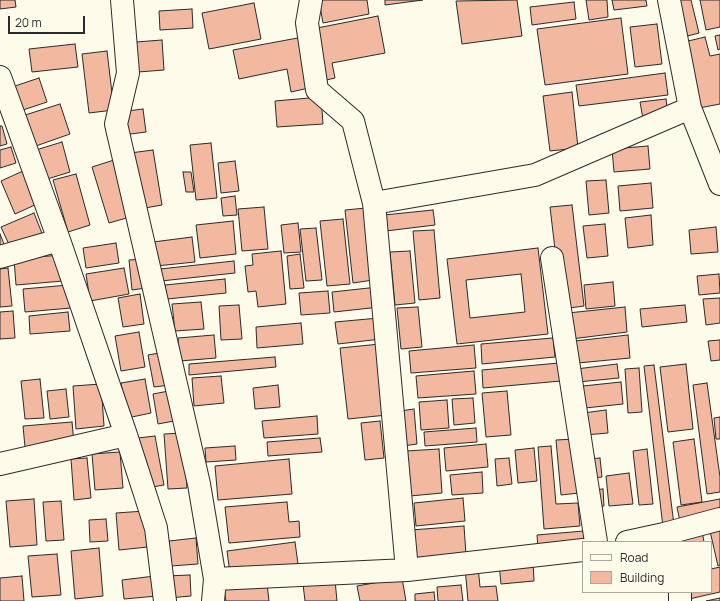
<!DOCTYPE html>
<style>
body{margin:0}
#map{position:relative;width:720px;height:601px;overflow:hidden;background:#fdfbea;font-family:Manrope,sans-serif}
canvas{display:block}
.legend{position:absolute;left:582px;top:541px;width:130px;height:52px;box-sizing:border-box;background:#fdfbea;border:1px solid #a9a89e;margin:0;padding:5px 7px;list-style:none;font-size:12px;color:#2b2b2b}
.legend li{display:flex;align-items:center;gap:8px;height:20px}
.legend b{width:20px;border:1px solid #a9a89e}
.scale{position:absolute;left:8px;top:16px;width:77px;height:18px;box-sizing:border-box;border:2px solid #2b2b2b;border-top:0;padding-left:5px;font-size:12px;line-height:14px;white-space:nowrap;color:#2b2b2b;-webkit-text-stroke:3px #fdfbea;paint-order:stroke}
</style>
<div id="map">
<canvas width="720" height="601"></canvas>
<ul class="legend">
<li><b style="height:5px;background:#fdfbea"></b>Road</li>
<li><b style="height:11px;background:#f2b8a0"></b>Building</li>
</ul>
<div class="scale">20 m</div>
</div>
<script>
const c = document.querySelector('canvas').getContext('2d');
c.lineJoin = 'round';
function paint(path, color) { c.fillStyle = color; c.fill(path, 'evenodd'); }
const poly = rows => new Path2D(rows.map(r => 'M' + r).join(''));
function trace(path, color, width, dash) { c.strokeStyle = color; c.lineWidth = width; c.lineCap = dash ? 'butt' : 'round'; c.setLineDash(dash || []); c.stroke(path); }
const building = poly([
 [0,0,15,0,16,7,0,9,0,0],
 [319,0,367,0,369,14,323,23,319,0],
 [385,0,423,0,385,5,385,0],
 [517,0,522,36,462,44,456,1,517,0],
 [586,0,607,0,608,17,589,20,586,0],
 [612,0,646,0,647,6,614,10,612,0],
 [671,0,691,0,699,33,680,38,671,0],
 [700,0,720,0,720,27,706,30,700,0],
 [574,2,576,19,532,25,530,7,574,2],
 [254,3,261,39,209,49,202,13,254,3],
 [192,9,193,28,160,30,159,11,192,9],
 [378,16,385,53,332,63,335,78,322,81,312,29,378,16],
 [621,18,628,74,545,85,537,29,621,18],
 [657,24,662,64,635,67,630,27,657,24],
 [720,35,720,49,718,50,715,36,720,35],
 [303,37,313,87,291,92,287,69,239,79,233,50,303,37],
 [705,37,710,56,720,54,720,104,699,108,684,42,705,37],
 [162,40,164,70,138,72,136,42,162,40],
 [75,44,78,67,32,72,29,49,75,44],
 [107,51,114,110,89,113,82,54,107,51],
 [665,73,668,95,579,106,576,85,665,73],
 [39,78,47,102,20,111,12,87,39,78],
 [572,92,578,148,550,151,543,96,572,92],
 [321,97,323,124,277,127,275,101,321,97],
 [666,99,668,115,643,119,640,102,666,99],
 [60,104,70,134,33,147,22,116,60,104],
 [143,109,146,132,123,135,120,112,143,109],
 [0,126,2,126,7,144,0,146,0,126],
 [62,142,70,172,44,180,36,150,62,142],
 [211,143,217,198,196,200,190,145,211,143],
 [648,146,650,169,614,172,612,149,648,146],
 [11,147,16,163,0,168,0,150,11,147],
 [153,150,162,205,139,209,130,153,153,150],
 [114,160,130,217,109,223,92,167,114,160],
 [235,161,239,191,221,193,218,163,235,161],
 [23,171,37,204,15,214,1,181,23,171],
 [183,172,191,172,194,192,186,192,183,172],
 [76,174,90,225,68,232,53,180,76,174],
 [606,180,609,213,589,215,586,181,606,180],
 [651,183,653,208,620,211,618,186,651,183],
 [235,196,237,215,223,216,221,198,235,196],
 [572,205,584,306,562,309,550,207,572,205],
 [264,207,268,249,242,251,238,209,264,207],
 [366,208,373,280,353,283,345,210,366,208],
 [433,210,435,225,386,231,384,215,433,210],
 [34,213,43,236,11,249,1,227,34,213],
 [651,215,653,245,628,248,625,218,651,215],
 [343,219,350,284,327,286,320,221,343,219],
 [233,221,236,254,200,258,196,225,233,221],
 [298,223,301,252,284,253,281,225,298,223],
 [605,224,608,256,587,258,583,226,605,224],
 [716,227,718,252,691,254,689,230,716,227],
 [316,228,322,280,306,281,300,229,316,228],
 [434,230,440,298,419,300,413,231,434,230],
 [0,234,6,249,0,251,0,234],
 [192,237,195,262,156,266,153,242,192,237],
 [116,243,119,263,86,268,83,248,116,243],
 [538,248,548,334,457,344,447,259,538,248],
 [521,274,525,312,470,318,466,280,521,274],
 [281,251,286,304,258,307,256,291,248,292,245,266,253,265,252,254,281,251],
 [410,251,415,303,395,305,390,252,410,251],
 [300,254,304,288,290,289,287,256,300,254],
 [61,255,63,281,16,285,14,259,61,255],
 [144,259,146,288,132,290,129,260,144,259],
 [234,261,235,273,161,281,160,269,234,261],
 [8,268,12,306,0,307,0,269,8,268],
 [124,268,129,294,90,301,86,274,124,268],
 [719,274,720,293,699,295,697,276,719,274],
 [225,279,226,293,167,299,165,285,225,279],
 [613,282,615,306,586,309,584,285,613,282],
 [69,285,71,308,25,312,23,289,69,285],
 [378,287,380,307,334,312,332,292,378,287],
 [328,291,330,313,301,315,299,293,328,291],
 [140,294,144,324,123,327,118,298,140,294],
 [720,298,720,323,706,325,703,299,720,298],
 [201,302,204,329,175,331,172,304,201,302],
 [239,305,242,339,221,340,219,306,239,305],
 [685,305,687,322,642,327,640,309,685,305],
 [418,307,422,347,401,349,397,308,418,307],
 [625,307,627,332,571,339,568,313,625,307],
 [13,311,15,338,0,339,0,312,13,311],
 [68,312,70,331,30,334,29,316,68,312],
 [379,318,381,339,338,344,335,322,379,318],
 [301,323,303,344,257,348,256,327,301,323],
 [139,332,145,367,121,371,115,336,139,332],
 [214,335,216,358,180,361,178,338,214,335],
 [628,335,630,358,578,363,575,341,628,335],
 [553,338,555,357,482,364,481,344,553,338],
 [720,340,720,360,711,361,708,341,720,340],
 [380,344,387,415,348,419,340,348,380,344],
 [474,345,476,368,411,373,409,351,474,345],
 [165,352,170,385,154,387,148,355,165,352],
 [275,357,276,367,189,375,189,364,275,357],
 [559,363,561,381,483,388,482,370,559,363],
 [617,364,619,378,578,382,576,369,617,364],
 [686,364,693,429,668,432,660,367,686,364],
 [654,365,674,525,663,527,644,366,654,365],
 [639,368,642,412,628,413,625,369,639,368],
 [474,371,476,394,418,398,416,376,474,371],
 [221,376,224,403,194,406,192,378,221,376],
 [40,379,44,418,25,419,21,381,40,379],
 [145,379,151,413,127,418,121,383,145,379],
 [621,382,623,404,585,408,583,386,621,382],
 [707,383,720,477,720,492,707,494,693,385,707,383],
 [101,384,104,426,76,429,73,386,101,384],
 [278,385,280,407,255,409,253,388,278,385],
 [66,389,69,417,50,419,47,391,66,389],
 [174,390,179,420,158,424,153,394,174,390],
 [507,391,511,435,486,437,482,393,507,391],
 [473,398,475,423,454,425,452,399,473,398],
 [447,400,449,428,421,430,419,402,447,400],
 [414,409,417,444,403,446,400,411,414,409],
 [606,410,608,433,585,435,583,413,606,410],
 [317,416,318,434,264,438,262,421,317,416],
 [720,417,720,439,716,439,714,418,720,417],
 [380,421,384,458,365,460,361,423,380,421],
 [72,422,74,443,25,447,23,426,72,422],
 [476,428,477,442,425,446,424,432,476,428],
 [183,433,187,488,168,489,164,434,183,433],
 [155,436,164,485,146,488,138,438,155,436],
 [320,438,322,452,268,456,267,442,320,438],
 [575,439,579,493,561,495,556,440,575,439],
 [694,439,702,502,681,505,673,442,694,439],
 [486,444,488,467,446,471,444,448,486,444],
 [235,446,236,460,206,462,205,448,235,446],
 [551,446,556,504,578,503,580,526,544,529,538,447,551,446],
 [534,448,537,481,518,483,515,450,534,448],
 [439,449,442,493,410,496,406,451,439,449],
 [647,449,653,504,639,505,633,451,647,449],
 [120,452,123,488,95,490,92,454,120,452],
 [87,458,91,498,74,500,71,459,87,458],
 [509,458,512,484,497,486,495,459,509,458],
 [600,458,602,477,590,478,588,459,600,458],
 [289,459,292,494,218,500,215,466,289,459],
 [482,472,483,493,452,495,450,475,482,472],
 [629,473,633,504,609,506,606,476,629,473],
 [603,489,604,506,593,507,592,490,603,489],
 [463,498,465,521,416,526,414,503,463,498],
 [34,499,37,545,10,547,6,501,34,499],
 [720,499,720,514,680,522,677,507,720,499],
 [61,501,64,540,46,541,43,502,61,501],
 [287,502,289,522,299,521,300,537,229,543,225,507,287,502],
 [145,511,148,547,119,550,116,513,145,511],
 [106,519,108,541,90,542,89,520,106,519],
 [464,526,466,555,413,559,411,530,464,526],
 [720,529,720,565,718,566,710,531,720,529],
 [584,531,585,542,538,549,537,535,584,531],
 [702,531,704,542,678,542,677,537,702,531],
 [196,538,198,564,171,566,169,541,196,538],
 [295,542,298,564,230,573,227,551,295,542],
 [99,548,103,596,75,599,71,551,99,548],
 [57,554,61,595,32,597,28,556,57,554],
 [533,562,534,581,501,584,499,564,533,562],
 [478,566,480,587,496,586,498,601,468,601,465,567,478,566],
 [720,567,720,592,689,599,687,592,711,592,711,569,720,567],
 [190,575,191,596,168,598,166,576,190,575],
 [22,576,24,601,0,601,0,578,22,576],
 [155,576,157,596,124,599,122,580,155,576],
 [402,578,406,601,360,601,357,586,402,578],
 [335,580,337,601,305,601,303,584,335,580],
 [267,584,269,601,226,601,224,589,267,584],
 [461,585,463,601,438,601,437,587,461,585],
 [434,592,435,601,415,601,415,594,434,592],
 [720,598,720,601,706,601,720,598]
]);
const minor = poly([
 [122,0,128,73,116,124,199,484,215,579,213,601],
 [311,0,307,23,317,90,353,121,374,203,407,570],
 [669,0,690,108,720,184],
 [0,77,59,240,126,435,156,528,165,601],
 [374,203,535,175,690,108],
 [0,257,59,240],
 [552,258,596,542],
 [0,464,126,435],
 [627,542,664,534,720,519],
 [215,579,407,570,583,550],
 [680,592,680,601]
]);
paint(building, '#f2b8a0');
trace(building, '#2b2b2b', 1);
trace(minor, '#2b2b2b', 24);
trace(minor, '#fdfbea', 22);
</script>
